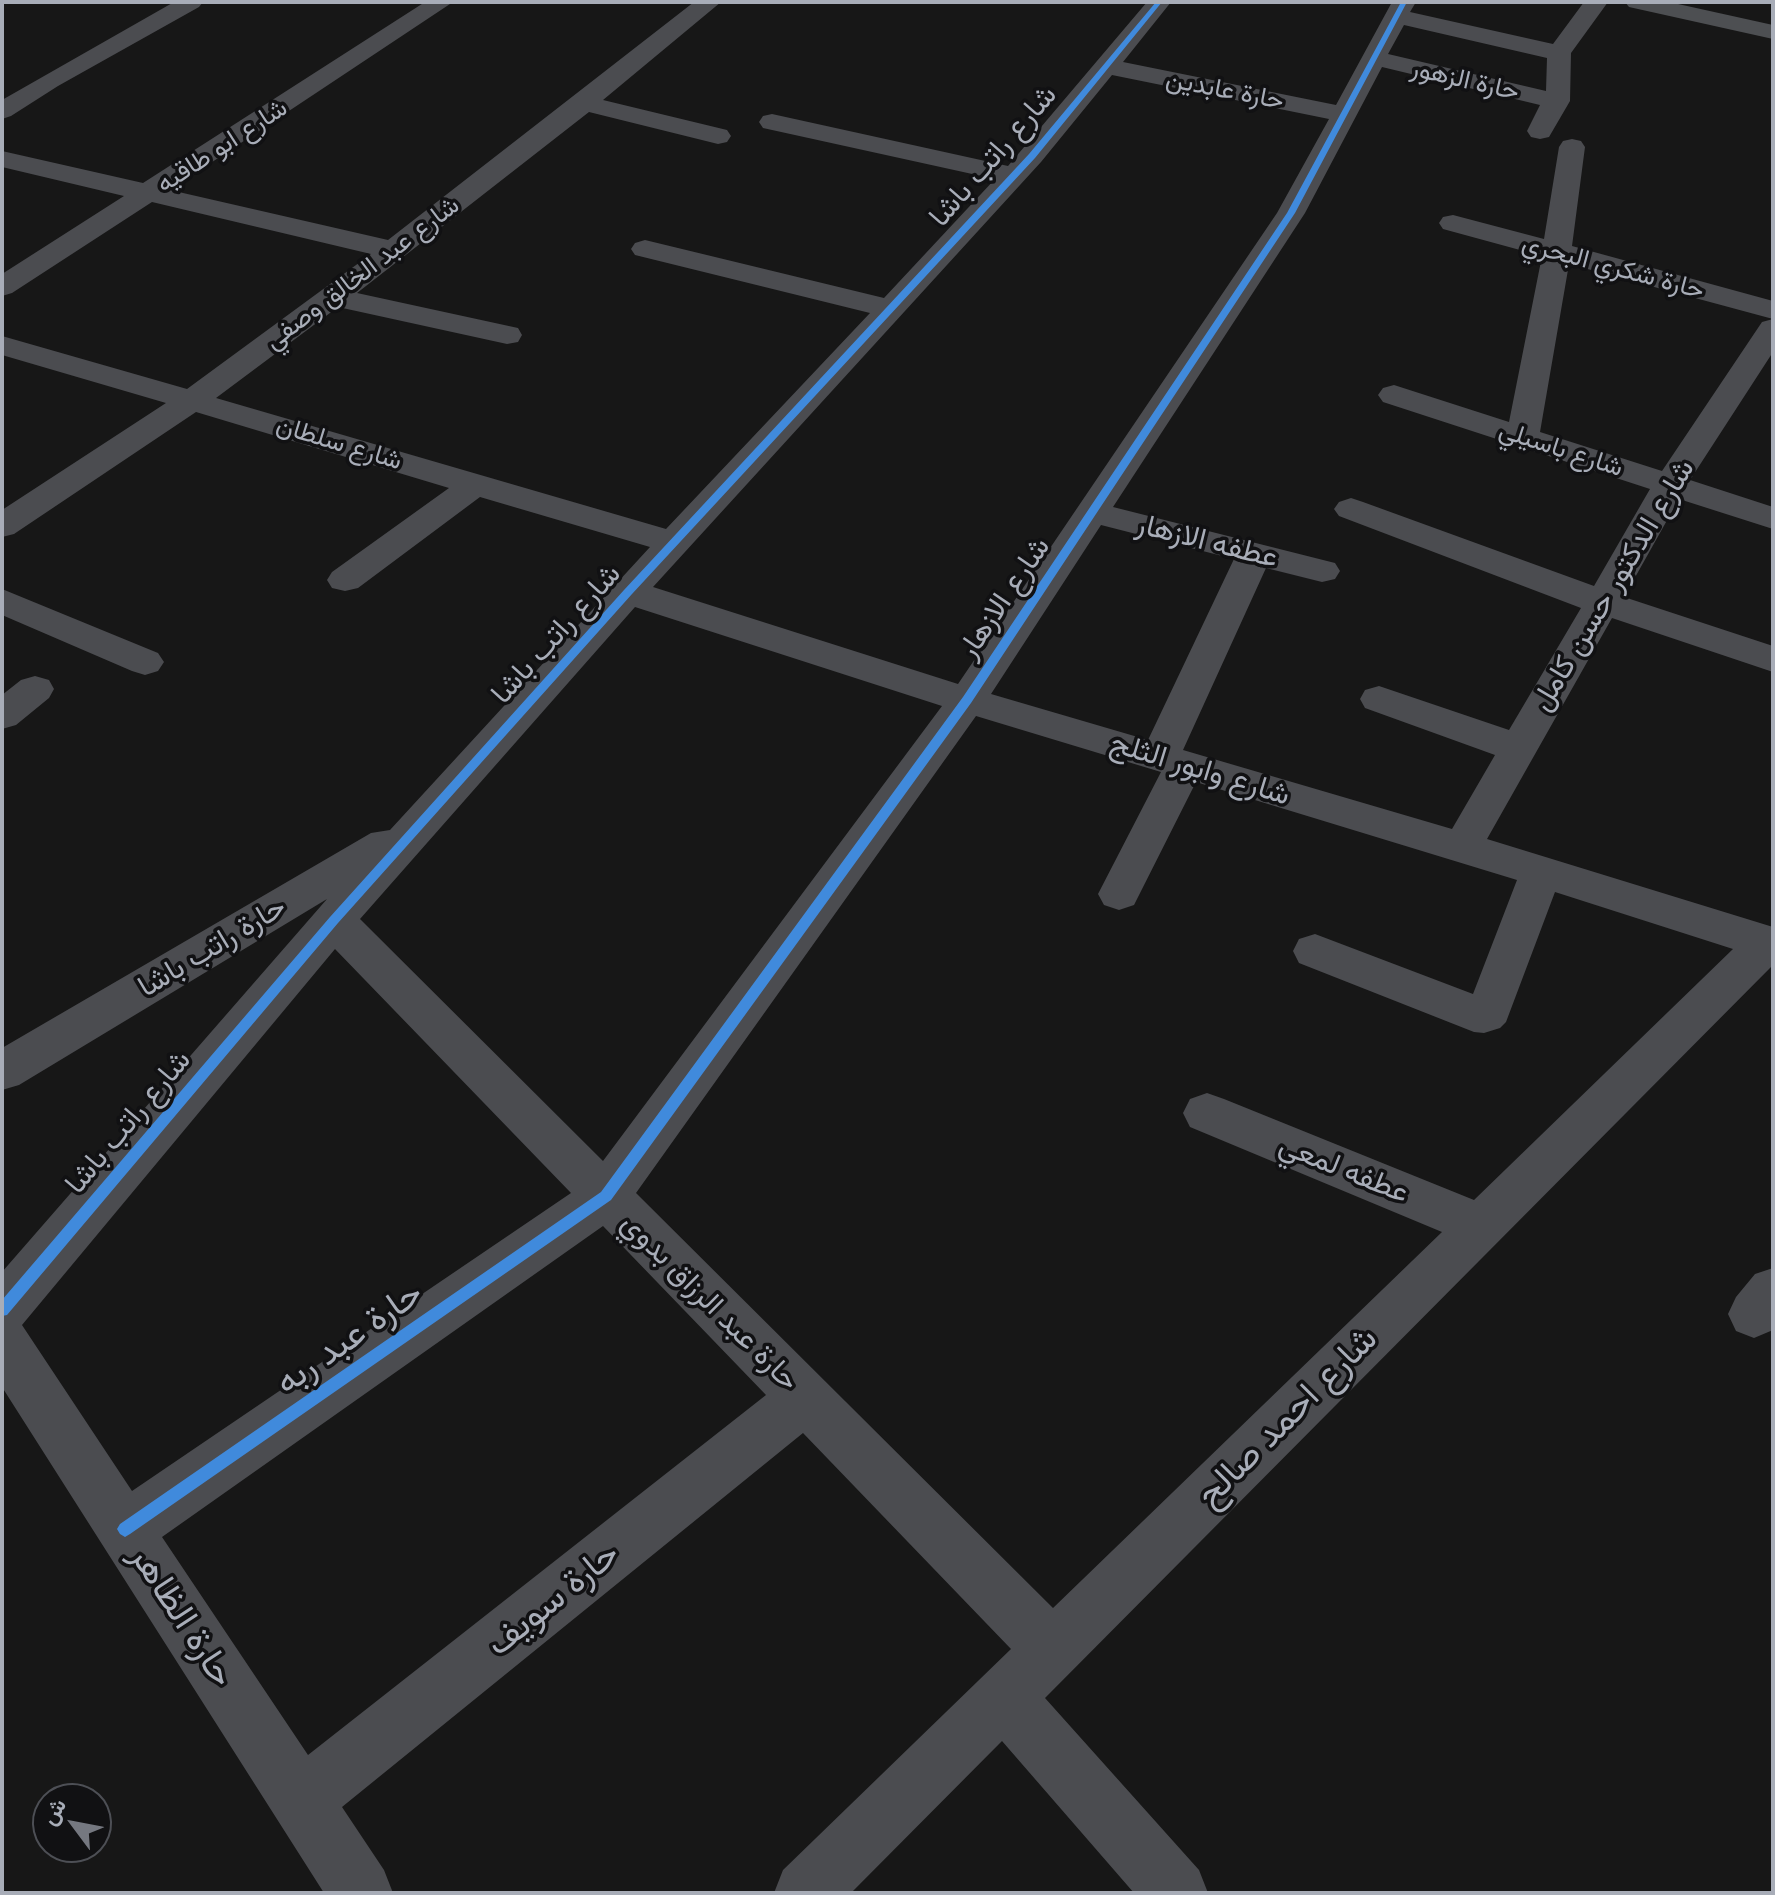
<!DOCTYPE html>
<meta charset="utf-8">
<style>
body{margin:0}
#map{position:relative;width:1775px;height:1895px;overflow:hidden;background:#171717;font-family:Mulish,Vazirmatn,sans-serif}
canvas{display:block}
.frame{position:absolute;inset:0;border:4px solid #a8adb8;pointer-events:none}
.north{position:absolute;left:32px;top:1783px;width:80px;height:80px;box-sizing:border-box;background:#111113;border:2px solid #4d4f55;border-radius:50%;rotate:302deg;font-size:22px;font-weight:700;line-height:32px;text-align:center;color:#a8adb8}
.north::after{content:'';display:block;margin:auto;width:28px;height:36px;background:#757880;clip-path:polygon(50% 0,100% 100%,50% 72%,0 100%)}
</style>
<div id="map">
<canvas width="1775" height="1895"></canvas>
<div class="frame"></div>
<div class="north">ش</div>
</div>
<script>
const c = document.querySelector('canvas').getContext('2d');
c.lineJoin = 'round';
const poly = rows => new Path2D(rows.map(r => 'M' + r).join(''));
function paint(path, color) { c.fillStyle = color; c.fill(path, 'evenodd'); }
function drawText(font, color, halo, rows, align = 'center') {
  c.font = font + ' Mulish,Vazirmatn,sans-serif'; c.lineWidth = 7; c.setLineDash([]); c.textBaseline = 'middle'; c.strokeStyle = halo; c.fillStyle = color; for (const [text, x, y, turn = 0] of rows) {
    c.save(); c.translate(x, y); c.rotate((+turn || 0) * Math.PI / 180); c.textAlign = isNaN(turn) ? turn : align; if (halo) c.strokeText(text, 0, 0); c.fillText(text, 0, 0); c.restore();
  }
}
const minor = poly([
 [174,2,203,2,199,7,58,86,11,116,2,119,2,100,174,2],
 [425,2,453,2,170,190,388,240,694,2,721,2,603,100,727,130,731,136,727,142,718,144,589,112,357,293,518,328,522,335,518,342,507,344,338,307,216,398,666,529,870,313,635,255,631,249,635,243,645,240,884,298,995,179,763,128,759,122,763,116,772,114,1008,166,1147,2,1171,2,1123,62,1336,105,1392,2,1416,2,1410,12,1553,44,1584,2,1608,2,1571,53,1570,101,1549,137,1540,139,1531,137,1527,131,1540,105,1382,67,1305,213,1113,507,1335,563,1340,571,1335,579,1322,582,1266,568,1183,750,1452,829,1495,755,1365,708,1360,699,1365,690,1379,686,1509,730,1581,608,1339,516,1334,509,1339,502,1351,498,1363,502,1594,586,1650,489,1383,402,1378,395,1383,388,1394,385,1509,422,1542,256,1443,229,1439,223,1443,217,1453,215,1544,239,1559,147,1563,141,1572,139,1581,141,1585,147,1572,246,1773,301,1773,352,1690,480,1773,507,1773,529,1679,499,1624,597,1773,646,1773,672,1612,618,1487,839,1773,927,1773,965,1045,1698,1199,1870,1208,1893,1134,1893,1002,1741,851,1893,774,1893,783,1870,1011,1649,803,1433,342,1807,384,1870,393,1893,324,1893,2,1387,2,1272,327,899,19,1085,2,1090,2,1048,371,833,390,830,650,547,480,497,358,588,345,591,332,588,327,580,332,572,449,488,196,412,14,534,2,537,2,510,166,403,2,355,2,336,187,389,371,254,152,202,12,293,2,296,2,274,124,196,2,167,2,151,143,183,425,2],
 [1404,25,1547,58,1546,91,1388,54,1404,25],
 [1112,75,1329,119,1277,213,958,684,653,587,1041,162,1112,75],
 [1569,264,1773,319,1762,322,1662,471,1540,432,1569,264],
 [1101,525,1234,559,1148,740,991,694,1101,525],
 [635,607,942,706,603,1161,360,919,635,607],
 [976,716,1161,772,1098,894,1104,905,1119,910,1134,905,1196,782,1517,880,1473,994,1315,934,1299,939,1293,951,1299,963,1474,1032,1484,1033,1500,1028,1506,1022,1555,892,1733,949,1474,1200,1224,1099,1207,1093,1190,1099,1183,1113,1190,1127,1442,1232,1053,1608,636,1193,976,716],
 [335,949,571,1193,132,1491,22,1325,335,949],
 [603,1226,766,1395,308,1755,162,1537,603,1226],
 [2,589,158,653,164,662,158,671,145,675,132,671,2,615,2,589],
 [35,676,49,680,54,689,49,698,16,725,2,729,2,695,21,680,35,676],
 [1773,1268,1773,1330,1754,1338,1736,1331,1728,1314,1736,1297,1755,1274,1773,1268]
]);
const primary = poly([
 [1625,2,1669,2,1773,25,1773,39,1629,7,1625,2]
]);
const cycleway = poly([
 [1156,2,1162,2,1035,158,632,594,338,923,7,1315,2,1316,2,1300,330,917,624,590,1029,154,1156,2],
 [1401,2,1407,2,1295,213,971,703,611,1200,130,1534,125,1537,120,1534,117,1529,120,1524,601,1192,963,697,1287,213,1401,2]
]);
const farStreetnames = [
 ["حارة الزهور",1465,80,13],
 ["حارة عابدين",1225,90,11],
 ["شارع ابو طاقيه",222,146,-33],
 ["حارة شكري البحري",1613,267,15],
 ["شارع عبد الخالق وصفي",362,273,-37],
 ["شارع سلطان",339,443,17],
 ["شارع باسيلي",1561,449,18]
];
const streetNames = [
 ["شارع راتب باشا",993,156,-49],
 ["عطفه الازهار",1207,541,14],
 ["شارع الدكتور حسن كامل",1613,585,-59],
 ["شارع الازهار",1004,598,-56],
 ["شارع راتب باشا",556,634,-48],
 ["شارع وابور الثلج",1200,769,17],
 ["حارة راتب باشا",212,947,-31],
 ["شارع راتب باشا",128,1122,-50],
 ["عطفه لمعي",1344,1169,22],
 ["حارة عبد الرزاق بدوي",710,1302,45]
];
const nearStreetnames = [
 ["حارة عبد ربه",349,1338,-35],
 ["شارع احمد صالح",1287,1417,-45],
 ["حارة سويف",553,1599,-39],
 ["حارة الظاهر",182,1616,57]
];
paint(minor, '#4b4c50');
paint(primary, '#4d4f52');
paint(cycleway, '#408adc');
drawText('26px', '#a8adb8', '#111113', farStreetnames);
drawText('30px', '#a8adb8', '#111113', streetNames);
drawText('36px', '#a8adb8', '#111113', nearStreetnames);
</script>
